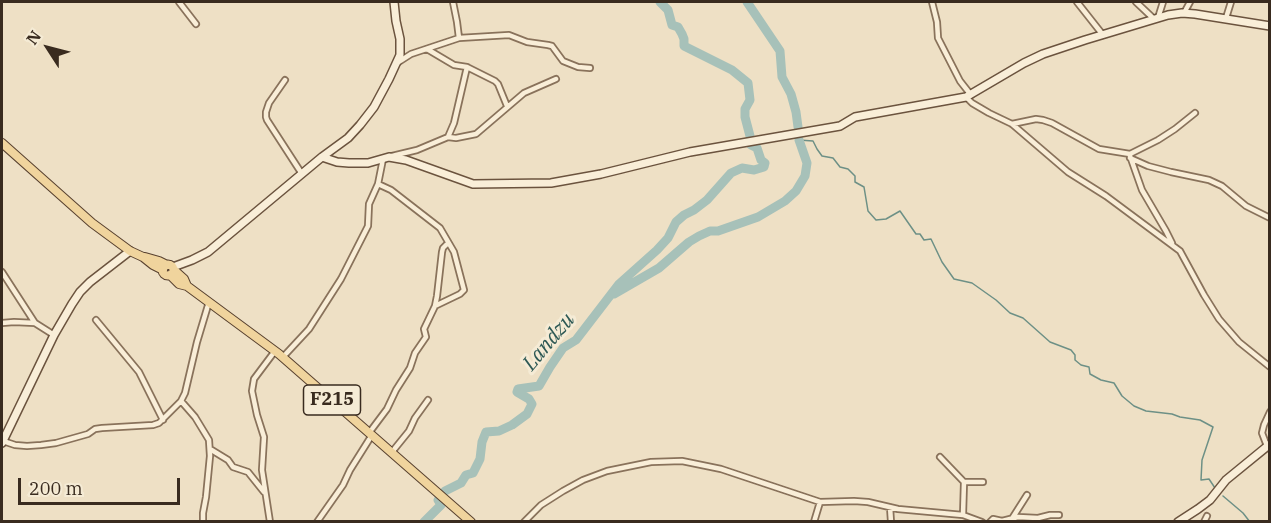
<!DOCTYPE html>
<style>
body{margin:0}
#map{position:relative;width:1271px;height:523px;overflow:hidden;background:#eee0c5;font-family:"IBM Plex Serif",serif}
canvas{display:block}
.frame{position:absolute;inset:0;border:3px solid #392b1f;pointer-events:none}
.north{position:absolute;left:18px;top:18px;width:60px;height:60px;-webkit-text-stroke:4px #f5ebd5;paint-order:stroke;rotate:306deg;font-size:16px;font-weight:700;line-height:24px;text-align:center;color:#392b1f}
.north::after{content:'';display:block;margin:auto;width:21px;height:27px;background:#392b1f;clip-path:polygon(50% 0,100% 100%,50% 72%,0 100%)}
.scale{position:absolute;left:18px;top:478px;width:162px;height:27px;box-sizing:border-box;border:3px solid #392b1f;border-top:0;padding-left:8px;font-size:18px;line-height:21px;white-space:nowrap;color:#392b1f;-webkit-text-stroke:4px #f5ebd5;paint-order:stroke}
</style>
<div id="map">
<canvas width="1271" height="523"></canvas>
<div class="frame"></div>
<div class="north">N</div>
<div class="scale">200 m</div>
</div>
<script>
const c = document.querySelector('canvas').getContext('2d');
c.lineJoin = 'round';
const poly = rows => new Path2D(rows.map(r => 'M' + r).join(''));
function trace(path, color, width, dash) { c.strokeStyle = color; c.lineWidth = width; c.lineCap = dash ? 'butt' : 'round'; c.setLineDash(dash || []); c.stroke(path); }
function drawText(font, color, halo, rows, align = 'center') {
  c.font = font + ' "IBM Plex Serif",serif'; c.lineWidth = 6; c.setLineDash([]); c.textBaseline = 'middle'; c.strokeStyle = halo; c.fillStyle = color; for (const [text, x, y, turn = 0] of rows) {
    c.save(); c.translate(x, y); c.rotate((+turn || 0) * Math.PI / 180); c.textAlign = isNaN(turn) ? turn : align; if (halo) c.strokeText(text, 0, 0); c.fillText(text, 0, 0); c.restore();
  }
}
const stream = poly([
 [799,140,813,141,817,149,822,156,833,158,840,167,848,169,855,176,855,182,864,187,868,211,876,220,886,219,900,211,916,234,920,234,924,240,931,239,942,262,954,279,972,283,996,300,1010,313,1023,318,1050,342,1071,350,1075,355,1075,360,1081,365,1089,367,1090,374,1101,380,1114,383,1122,396,1134,406,1146,411,1172,414,1180,417,1200,420,1213,427,1202,460,1201,480,1209,479,1215,488],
 [1223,496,1243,513,1250,522]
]);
const river = poly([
 [660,2,668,10,672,25,678,27,682,34,684,39,684,46,732,70,748,83,750,100,745,109,745,117,750,136],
 [747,2,780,51,782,77,791,94,796,112,798,127],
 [614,294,659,268,689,242,699,236,710,231,718,231,758,217,785,201,796,191,805,176,807,163,799,140],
 [445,491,461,483,466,475,473,473,480,459,482,442,486,432,499,431,512,425,527,414,532,404,529,399,517,392,518,389,539,386,550,367,563,348,576,340,619,284,657,250,668,238,676,222,684,215,694,210,707,200,731,173,742,168,754,170,764,167,765,163,761,160,757,148,751,145],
 [424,522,441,505,438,500]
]);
const street = poly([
 [179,2,196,24],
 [453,2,457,22,459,38],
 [932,2,937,22,938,38,960,81,971,95],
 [1077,2,1103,35],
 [1136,2,1154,19],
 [1184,13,1190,2],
 [1158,18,1163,2],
 [1226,18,1231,2],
 [427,49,454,65,467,67,495,81,498,84,507,106],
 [397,63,411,54,459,38,509,35,527,42,548,45,552,46,563,61,578,67,590,68],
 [285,80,269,103,266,112,266,117,267,120,302,174],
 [966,97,972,103,989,113,1012,124,1068,172,1106,196,1180,251,1204,295,1219,319,1239,342,1270,367],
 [1012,124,1036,119,1043,120,1052,123,1099,149,1130,154,1158,140,1175,129,1195,113],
 [448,137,454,123,467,67],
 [392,156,417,150,448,137,456,138,476,134,524,93,556,79],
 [1130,156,1142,190,1166,231,1172,243],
 [1130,158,1148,166,1171,172,1209,180,1222,186,1246,206,1270,218],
 [383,159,378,184,391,190,440,228,454,252,464,290,460,294,435,306],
 [2,272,35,323],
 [96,320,139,372,163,420],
 [2,323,14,322,35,323,54,335],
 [283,357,309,329,341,279,368,226,369,204,378,184],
 [181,401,195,417,209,440,210,456,206,497,203,513,203,522],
 [369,433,387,409,396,390,410,368,415,353,426,337,424,329,435,306,437,296,442,252,443,248,448,243],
 [3,441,15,445,27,446,41,445,56,443,88,434,95,429,102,428,153,425,159,423,181,401,185,393,197,342,209,302],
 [1267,446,1262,433,1264,425,1270,412],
 [210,449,228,460,233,467,248,472,264,492],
 [392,452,409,431,415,418,428,400],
 [940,457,964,482,963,515],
 [964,482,983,482],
 [890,507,891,522],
 [1013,517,1027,495],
 [270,522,262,470,264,437,257,415,252,391,254,379,275,351],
 [317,522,343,485,350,470,372,435],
 [524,522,541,505,563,491,583,480,607,471,651,462,682,461,721,469,820,502,854,501,868,502,898,509,963,515,982,522],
 [814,522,820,502],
 [990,522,993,519,1002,521,1018,517,1038,518,1050,515,1059,515],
 [1204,522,1207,516]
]);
const secondary = poly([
 [322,157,337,162,349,163,368,163,389,157,406,160,473,184,551,183,601,174,690,152,840,126,855,117,966,97,1024,63,1043,54,1085,40,1168,15,1182,13,1195,14,1270,26],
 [173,267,192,260,208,252,322,157,348,138,360,125,374,107,389,79,400,55,400,39,396,21,394,2],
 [2,443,54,335,72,304,80,292,90,282,130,251],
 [1178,522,1198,509,1210,500,1226,480,1270,444]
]);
const primary = poly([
 [2,143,92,223,130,251,143,257,153,265,163,270],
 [145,257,159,261,167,265],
 '162.5 270a5.5 5.5 0 1 1 11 0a5.5 5.5 0 1 1-11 0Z',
 [174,270,184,279,187,286,279,354,471,522],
 [170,275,179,284,187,286]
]);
const shields = [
 [332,400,57]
];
const shieldNames = [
 ["F215",332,400]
];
const waterNames = [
 ["Landzu",549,342,-50]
];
trace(stream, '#6d9086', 1.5);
trace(river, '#a7c1b9', 9);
trace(street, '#89725b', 8);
trace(secondary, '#6b533e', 10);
trace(primary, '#57402f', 10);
trace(street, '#f9eed8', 4.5);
trace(secondary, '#f9eed8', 7);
trace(primary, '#f0d49d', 8);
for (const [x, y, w] of shields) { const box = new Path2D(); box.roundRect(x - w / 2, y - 15, w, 30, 4.5); c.fillStyle = '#f5ebd5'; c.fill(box); trace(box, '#392b1f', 1.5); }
drawText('bold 18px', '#392b1f', null, shieldNames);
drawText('italic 21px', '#2e5955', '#f5ebd5', waterNames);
</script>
